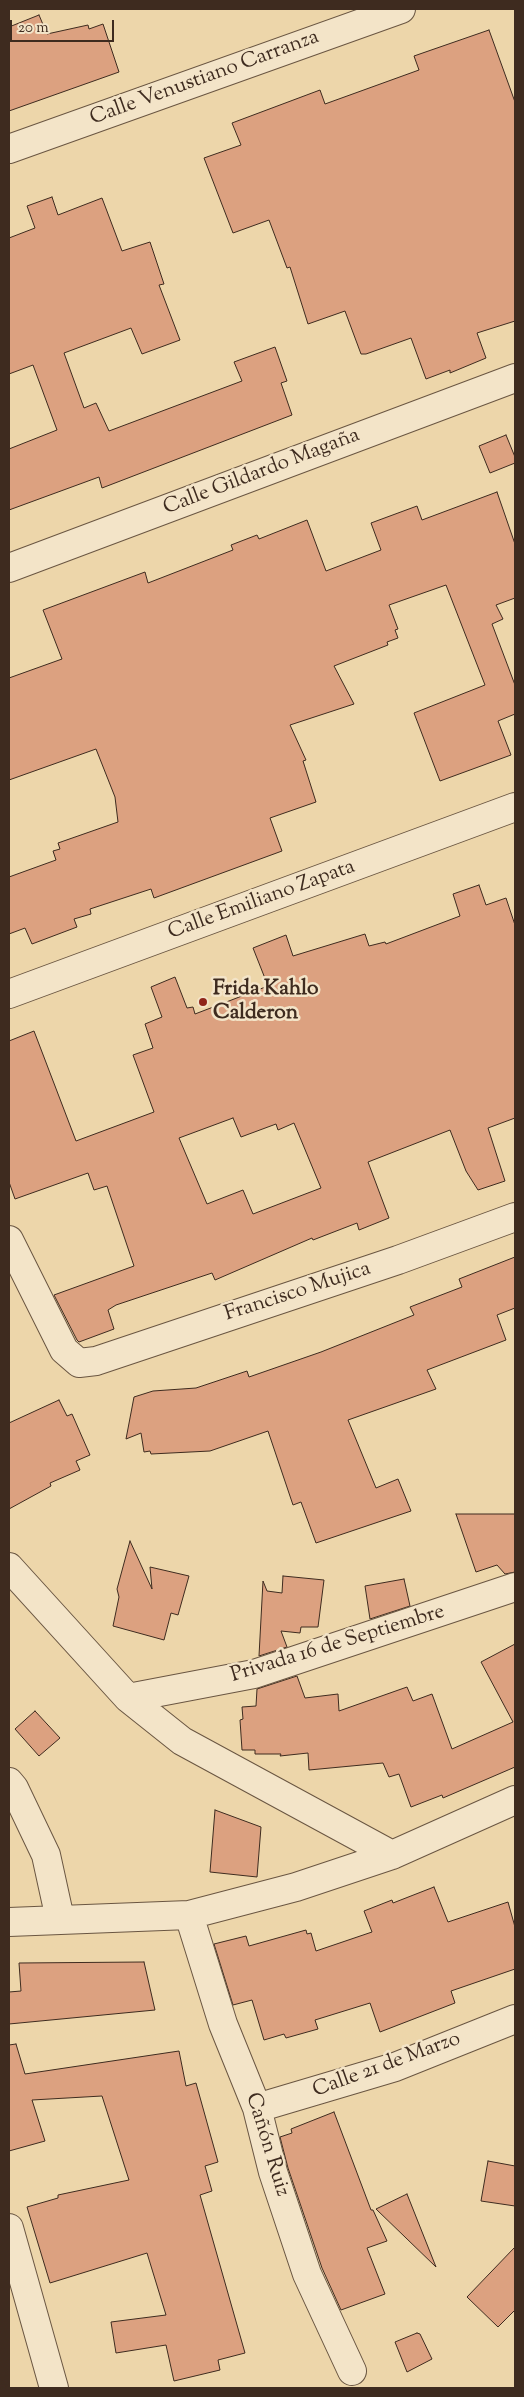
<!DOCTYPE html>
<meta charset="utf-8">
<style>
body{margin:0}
#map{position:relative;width:524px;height:2397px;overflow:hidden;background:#edd6aa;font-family:"Sorts Mill Goudy",serif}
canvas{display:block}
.frame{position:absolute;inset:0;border:10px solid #3e2b1f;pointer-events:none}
.scale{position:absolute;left:10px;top:20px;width:104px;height:22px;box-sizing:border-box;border:2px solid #3e2b1f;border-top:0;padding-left:6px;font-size:15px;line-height:18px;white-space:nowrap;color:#3e2b1f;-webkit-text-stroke:4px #f3e4c8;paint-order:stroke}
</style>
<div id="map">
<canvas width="524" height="2397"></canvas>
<div class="frame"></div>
<div class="scale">20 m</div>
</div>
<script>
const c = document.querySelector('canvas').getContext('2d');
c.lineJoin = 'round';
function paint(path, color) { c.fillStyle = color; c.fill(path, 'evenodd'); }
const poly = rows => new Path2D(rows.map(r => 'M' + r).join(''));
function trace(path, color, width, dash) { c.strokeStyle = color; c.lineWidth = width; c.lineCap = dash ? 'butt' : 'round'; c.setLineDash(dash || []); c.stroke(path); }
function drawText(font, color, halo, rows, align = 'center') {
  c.font = font + ' "Sorts Mill Goudy",serif'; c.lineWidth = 5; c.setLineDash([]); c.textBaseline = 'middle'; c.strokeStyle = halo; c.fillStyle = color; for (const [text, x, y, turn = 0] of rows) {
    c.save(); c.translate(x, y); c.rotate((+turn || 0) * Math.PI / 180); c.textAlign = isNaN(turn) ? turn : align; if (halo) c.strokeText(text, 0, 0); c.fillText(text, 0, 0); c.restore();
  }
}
const building = poly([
 [39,15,47,34,88,25,89,29,103,24,119,72,9,111,9,27,39,15],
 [489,30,515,102,515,321,477,333,486,358,450,373,450,370,426,379,411,338,366,354,361,354,345,311,308,324,290,267,287,268,269,220,233,233,204,158,241,145,232,123,320,90,325,104,419,70,414,56,489,30],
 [52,197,58,215,102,198,122,251,150,242,164,284,159,285,180,340,142,354,131,328,64,353,84,408,96,403,109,431,242,381,234,362,275,347,287,381,281,383,292,415,102,488,99,477,9,510,9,449,57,430,33,365,9,374,9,238,35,228,27,206,52,197],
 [506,435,515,457,515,463,490,473,479,446,506,435],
 [497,492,515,544,515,598,496,605,503,619,492,624,515,685,515,714,498,721,511,755,440,781,414,713,485,685,446,585,389,605,398,629,395,630,398,638,387,642,388,645,334,666,354,704,290,725,306,760,303,761,316,802,270,818,282,851,154,898,151,889,90,909,91,914,74,919,77,927,32,944,25,928,9,934,9,877,56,860,53,851,60,849,58,843,118,822,115,797,96,749,9,780,9,678,62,659,43,610,145,572,148,583,233,550,231,545,257,535,259,539,307,520,326,571,381,550,371,523,417,506,422,520,497,492],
 [479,885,486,905,506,898,515,925,515,1118,488,1128,505,1181,478,1190,466,1171,450,1130,368,1162,389,1218,359,1230,357,1223,313,1240,312,1238,215,1280,212,1273,116,1305,108,1310,114,1329,79,1342,77,1340,54,1295,134,1266,107,1186,94,1190,88,1173,15,1199,9,1182,9,1041,34,1031,76,1141,154,1112,133,1055,153,1048,145,1024,162,1017,151,987,175,977,187,1008,193,1007,195,1014,268,986,253,948,286,935,293,956,365,934,369,946,385,942,386,944,460,916,453,894,479,885],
 [233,1118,241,1137,276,1124,278,1130,294,1123,321,1188,253,1214,243,1190,207,1204,179,1138,233,1118],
 [515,1257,515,1308,497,1315,506,1340,427,1370,436,1389,348,1420,376,1488,398,1479,411,1511,316,1543,301,1502,293,1505,268,1431,210,1451,151,1454,150,1451,144,1452,141,1433,126,1439,134,1397,153,1391,196,1388,247,1371,249,1377,321,1352,414,1315,410,1307,462,1287,459,1279,515,1257],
 [59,1400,67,1416,72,1414,90,1455,76,1461,80,1470,50,1483,51,1486,9,1509,9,1423,59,1400],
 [456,1514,515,1514,515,1572,505,1574,497,1565,476,1572,456,1514],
 [130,1541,152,1589,150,1567,189,1576,178,1615,171,1613,164,1640,113,1626,119,1597,117,1589,130,1541],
 [283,1576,324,1580,318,1627,301,1627,300,1633,281,1631,287,1647,259,1656,263,1581,267,1591,282,1593,283,1576],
 [404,1579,410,1606,370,1619,365,1586,404,1579],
 [515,1644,515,1767,443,1798,442,1795,411,1807,399,1774,389,1777,383,1763,309,1770,308,1753,280,1756,281,1754,255,1754,255,1750,242,1750,240,1720,243,1719,242,1707,256,1706,257,1689,297,1676,305,1698,338,1694,339,1711,407,1687,413,1701,432,1694,452,1749,513,1722,481,1662,515,1644],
 [35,1711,60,1738,39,1756,15,1729,35,1711],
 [215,1810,261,1827,257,1877,210,1872,215,1810],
 [434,1887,448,1922,508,1902,515,1927,515,1969,451,1991,455,2003,380,2032,370,2003,315,2020,318,2029,286,2038,284,2034,264,2040,252,2000,233,2005,214,1944,246,1936,249,1946,306,1930,307,1934,311,1933,316,1951,372,1932,364,1911,392,1900,393,1903,434,1887],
 [144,1962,155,2010,9,2024,9,1992,21,1991,19,1963,144,1962],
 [16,2044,25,2074,179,2051,186,2086,196,2083,218,2162,205,2166,212,2191,200,2195,245,2353,218,2360,220,2370,174,2381,166,2345,116,2353,111,2322,166,2315,147,2253,50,2283,27,2207,58,2198,58,2195,129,2180,102,2096,32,2100,45,2141,9,2151,9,2045,16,2044],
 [334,2112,371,2210,373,2210,387,2241,367,2248,385,2294,341,2310,322,2268,288,2168,280,2137,292,2133,291,2129,334,2112],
 [488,2161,515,2166,515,2206,481,2201,488,2161],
 [407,2194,436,2267,376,2209,407,2194],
 [515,2247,515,2310,498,2327,467,2297,515,2247],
 [417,2333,420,2334,432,2359,407,2372,395,2342,417,2333]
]);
const minor = poly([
 [9,149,401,9],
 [9,568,515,378],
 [9,994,515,807],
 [9,1240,64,1350,79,1363,96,1361,398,1260,515,1217],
 [9,1567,128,1698,182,1741,392,1855],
 [128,1698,254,1674,515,1587],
 [9,1782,14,1788,46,1855,60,1919],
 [189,1915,223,2024,257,2108,273,2172,307,2274,352,2371],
 [9,1922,189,1915,296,1887,392,1855,515,1800],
 [257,2108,395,2067,515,2019],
 [9,2228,54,2388]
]);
const markers = [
 [203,1002,5,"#8f2418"]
];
const streetNames = [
 ["Calle Venustiano Carranza",205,79,-20],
 ["Calle Gildardo Magaña",262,473,-21],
 ["Calle Emiliano Zapata",262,901,-20],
 ["Francisco Mujica",298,1293,-18],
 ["Privada 16 de Septiembre",338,1645,-17],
 ["Calle 21 de Marzo",387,2066,-20],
 ["Cañón Ruiz",266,2145,73]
];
const poiNames = [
 ["Frida Kahlo",213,990],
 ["Calderon",213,1014]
];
paint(building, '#dca180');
trace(building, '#3e2b1f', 1);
trace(minor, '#6a5642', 30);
trace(minor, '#f3e4c8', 28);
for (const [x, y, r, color] of markers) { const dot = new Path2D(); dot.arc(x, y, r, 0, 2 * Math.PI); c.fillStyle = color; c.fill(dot); trace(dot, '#f3e4c8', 2); }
drawText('21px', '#3e2b1f', '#f3e4c8', streetNames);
drawText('bold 21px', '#3e2b1f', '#f3e4c8', poiNames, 'left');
</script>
